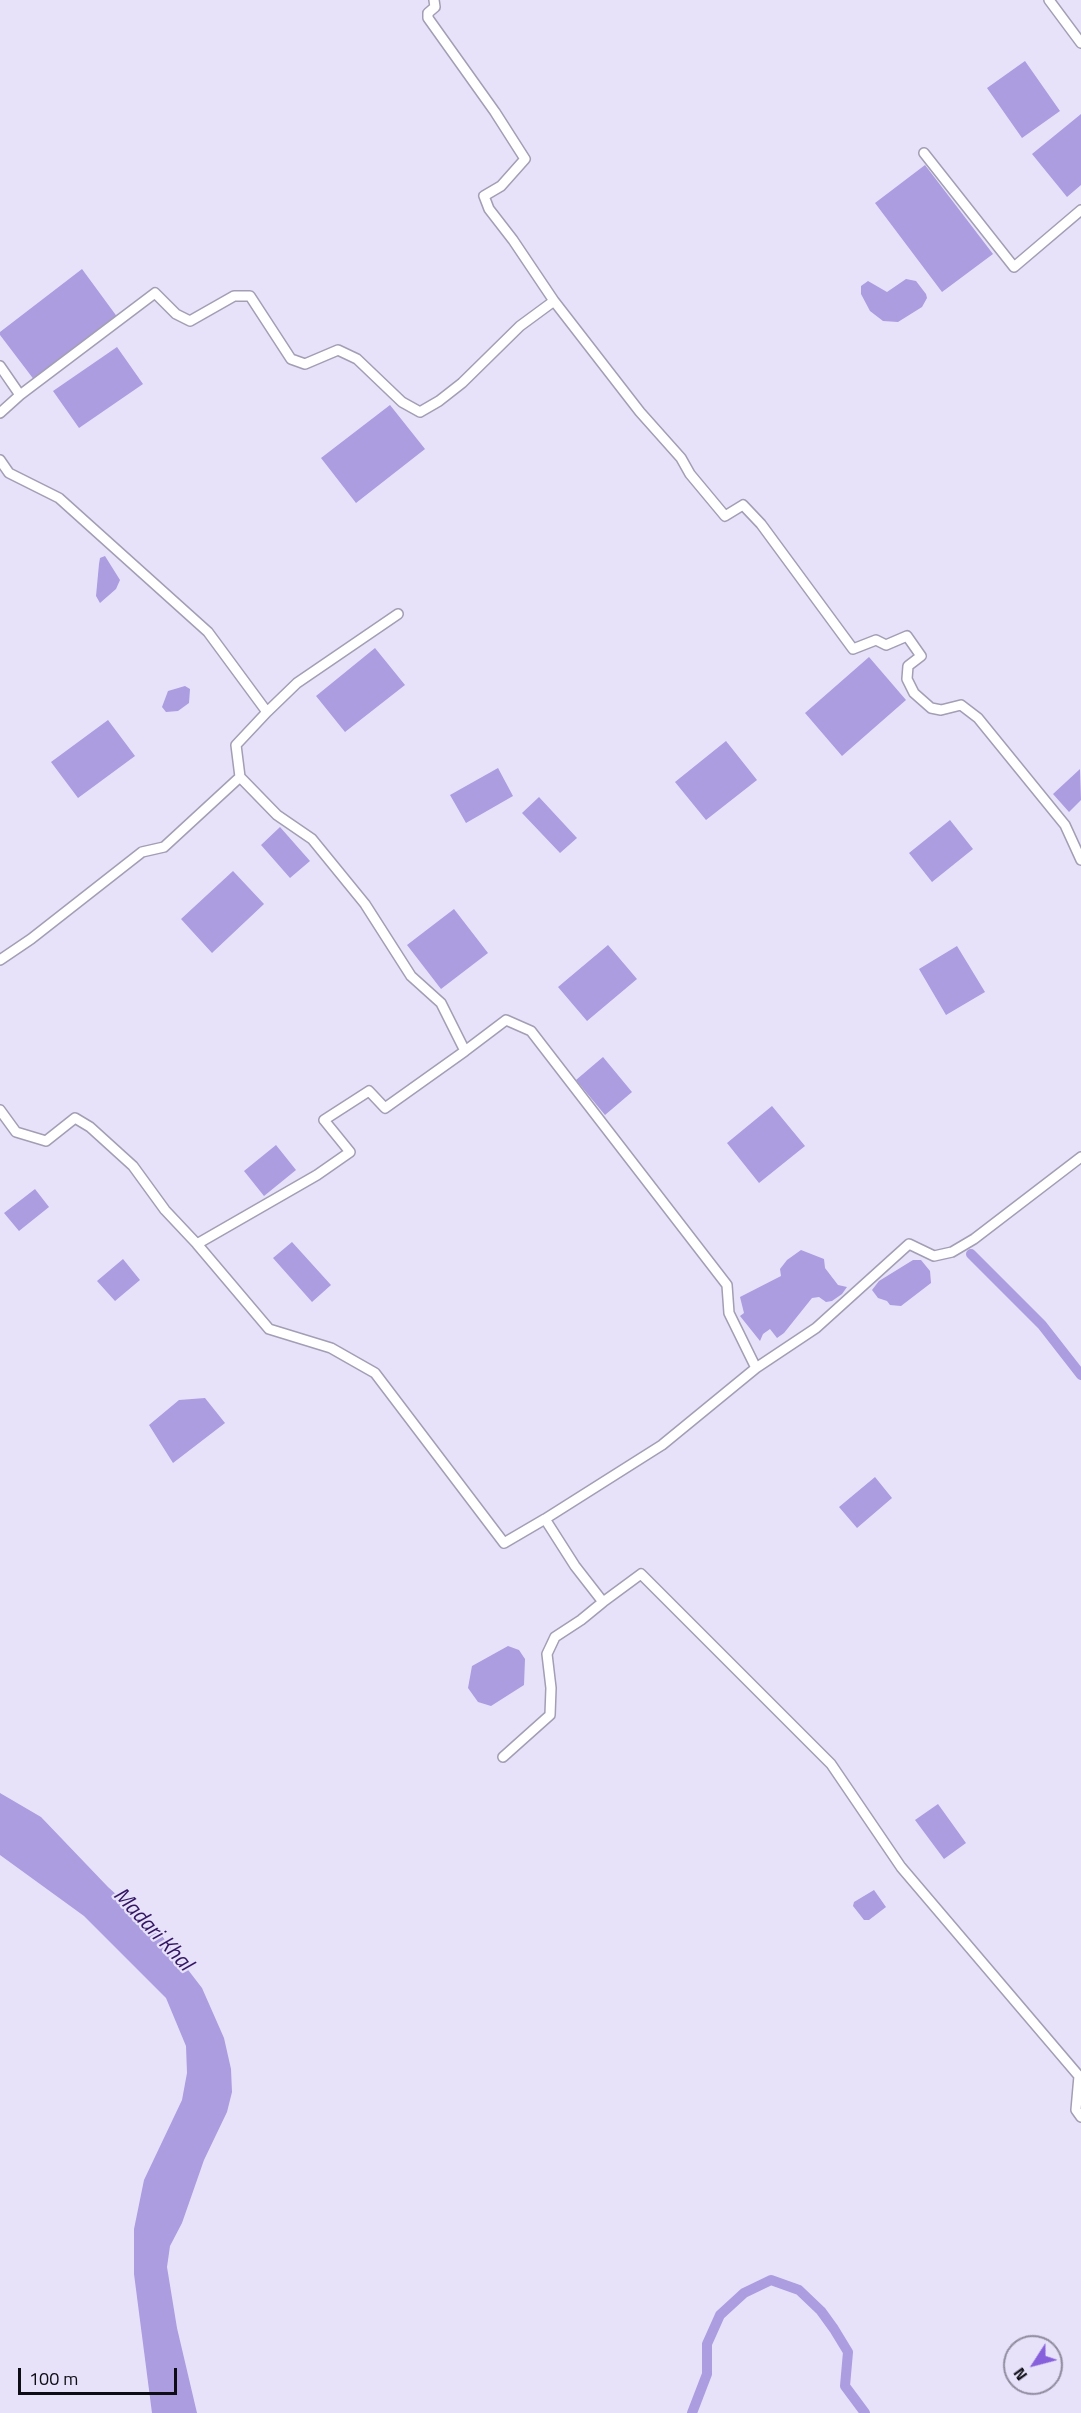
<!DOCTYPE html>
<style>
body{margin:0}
#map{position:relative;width:1081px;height:2413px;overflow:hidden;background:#e7e2fa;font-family:"Titillium Web",sans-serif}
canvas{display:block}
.north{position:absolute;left:1003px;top:2335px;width:60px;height:60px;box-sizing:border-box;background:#e7e2fa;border:2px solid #908c9e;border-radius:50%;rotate:234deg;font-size:16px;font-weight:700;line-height:24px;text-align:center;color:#0e0c14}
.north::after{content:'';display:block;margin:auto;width:21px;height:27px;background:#8760db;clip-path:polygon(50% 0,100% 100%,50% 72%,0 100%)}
.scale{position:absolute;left:18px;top:2368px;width:159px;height:27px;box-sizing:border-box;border:3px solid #0e0c14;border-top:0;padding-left:8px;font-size:18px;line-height:21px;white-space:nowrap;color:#0e0c14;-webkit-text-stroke:4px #e7e2fa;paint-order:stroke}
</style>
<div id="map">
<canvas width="1081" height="2413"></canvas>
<div class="north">N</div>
<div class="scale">100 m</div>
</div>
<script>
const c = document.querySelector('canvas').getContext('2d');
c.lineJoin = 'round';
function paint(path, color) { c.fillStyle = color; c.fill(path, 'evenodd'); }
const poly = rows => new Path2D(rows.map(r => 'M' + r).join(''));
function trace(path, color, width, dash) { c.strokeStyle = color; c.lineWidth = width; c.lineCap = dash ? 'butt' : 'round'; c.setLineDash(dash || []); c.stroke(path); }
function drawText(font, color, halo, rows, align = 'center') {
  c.font = font + ' "Titillium Web",sans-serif'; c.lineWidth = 4.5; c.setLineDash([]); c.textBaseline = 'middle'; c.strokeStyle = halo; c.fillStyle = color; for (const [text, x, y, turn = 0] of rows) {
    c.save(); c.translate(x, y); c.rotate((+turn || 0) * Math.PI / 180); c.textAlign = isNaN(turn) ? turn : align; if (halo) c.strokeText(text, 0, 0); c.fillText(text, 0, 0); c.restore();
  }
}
const water = poly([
 [1025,61,1060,111,1022,138,987,88],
 [1081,114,1081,185,1067,197,1032,154],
 [925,165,993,254,942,292,875,203],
 [82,269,118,318,35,381,0,335,0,332],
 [906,279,916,281,926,294,927,298,922,307,898,322,883,321,870,311,861,294,861,286,868,281,887,292],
 [117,347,143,384,79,428,53,391],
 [390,405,425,449,356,503,321,458],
 [105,556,120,580,116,589,100,603,96,596,99,564,100,558],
 [375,648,405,685,345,732,316,696],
 [869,657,906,700,842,756,805,713],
 [185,686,190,689,189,703,178,711,166,712,162,707,168,691],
 [108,720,135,756,78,798,51,762],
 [726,741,757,780,706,820,675,782],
 [498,768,513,796,466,823,450,795],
 [1080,769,1081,800,1069,812,1053,794],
 [539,797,577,838,560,853,522,813],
 [950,820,973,849,932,882,909,853],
 [280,827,310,861,290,878,261,845],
 [233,871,264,904,212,953,181,919],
 [454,909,488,953,441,989,407,945],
 [608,945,637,979,587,1021,558,987],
 [957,946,985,992,946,1015,919,969],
 [603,1057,632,1092,605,1115,576,1080],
 [772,1106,805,1146,759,1183,727,1143],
 [276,1145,296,1170,264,1196,244,1171],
 [35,1189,49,1207,19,1231,4,1213],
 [292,1242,331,1285,312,1302,273,1258],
 [801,1250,824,1259,825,1268,838,1285,847,1287,842,1294,832,1301,826,1302,819,1297,812,1298,784,1333,777,1338,770,1329,763,1334,760,1341,740,1316,744,1313,740,1297,781,1276,780,1269,787,1260],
 [123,1259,140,1280,115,1301,97,1281],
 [913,1260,921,1260,930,1271,931,1283,901,1306,890,1305,887,1301,878,1298,872,1290,879,1281],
 [205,1398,225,1423,173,1463,149,1425,179,1400],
 [875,1477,892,1498,857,1528,839,1507],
 [508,1646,519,1650,525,1659,524,1685,491,1706,478,1702,468,1688,472,1666],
 [0,1793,41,1817,108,1887,162,1936,202,1988,224,2038,231,2069,232,2092,227,2112,204,2160,182,2223,170,2246,167,2267,177,2328,197,2413,152,2413,134,2274,134,2229,144,2180,182,2100,187,2073,186,2046,166,1998,84,1916,0,1855],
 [938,1804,966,1843,944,1859,915,1820],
 [874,1890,886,1907,869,1920,864,1920,853,1906,854,1902]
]);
const canal = poly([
 [971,1254,1042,1325,1081,1375],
 [692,2413,707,2374,707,2344,720,2315,744,2293,771,2280,799,2290,821,2311,834,2329,848,2352,845,2386,865,2413]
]);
const street = poly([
 [1049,0,1081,43],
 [924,153,1014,267,1081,210],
 [554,301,640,412,681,458,690,474,725,516,743,505,761,524,853,649,876,640,886,645,907,636,921,656,908,666,907,679,914,693,931,708,941,710,961,705,978,718,1065,825,1081,860],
 [0,366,20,395,0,413],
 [20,395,155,293,176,314,190,321,234,296,250,296,291,359,305,364,338,350,357,359,402,402,420,412,439,401,462,383,520,326,554,301,513,240,489,209,484,196,501,186,525,159,495,112,428,18,428,13,435,7,434,0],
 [0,460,9,473,59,498,208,632,267,712],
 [398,614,297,683,267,712,236,745,240,777,277,815,312,839,365,904,411,976,441,1003,465,1051,385,1108,369,1091,324,1120,350,1152,317,1175,197,1244,269,1329,331,1348,375,1373,504,1543,545,1519],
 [0,960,31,939,142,852,164,847,240,777],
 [465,1051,506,1020,531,1031,727,1285,729,1313,756,1368,662,1445,545,1519,575,1566,603,1602,641,1574,831,1764,901,1867,1079,2076,1076,2110,1081,2117],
 [0,1110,16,1132,46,1141,75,1118,90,1127,133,1166,165,1210,197,1244],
 [756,1368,816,1328,909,1244,934,1256,952,1252,974,1239,1081,1157],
 [503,1757,550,1715,551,1688,547,1654,555,1637,581,1620,603,1602]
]);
const waterNames = [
 ["Madari Khal",152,1930,47]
];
paint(water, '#ac9ce0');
trace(canal, '#ac9ce0', 10);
trace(street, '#a39eb4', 12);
trace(street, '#fff', 9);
drawText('italic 22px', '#331563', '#e7e2fa', waterNames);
</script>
